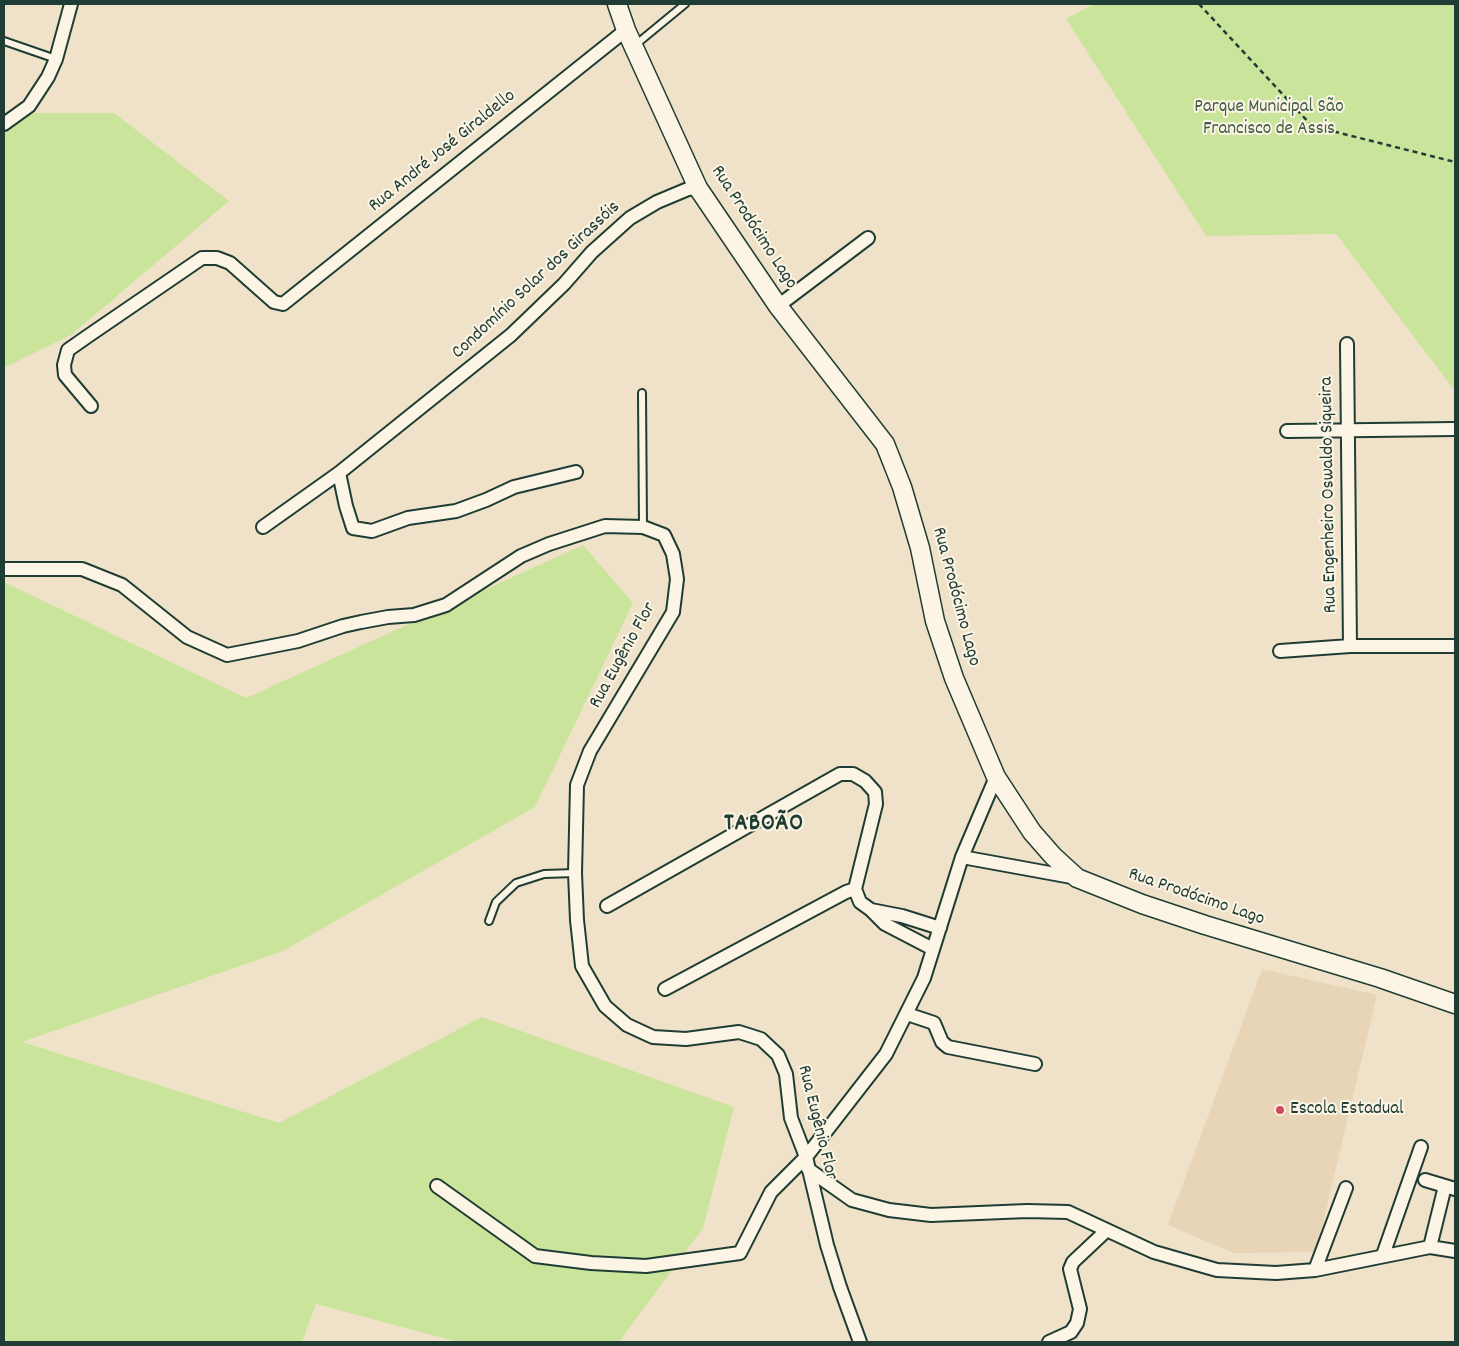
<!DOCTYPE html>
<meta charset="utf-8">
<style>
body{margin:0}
#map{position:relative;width:1459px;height:1346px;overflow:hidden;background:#f0e2c9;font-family:Dekko,sans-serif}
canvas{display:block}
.frame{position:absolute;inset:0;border:5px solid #1f3d34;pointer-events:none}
</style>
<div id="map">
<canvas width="1459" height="1346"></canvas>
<div class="frame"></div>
</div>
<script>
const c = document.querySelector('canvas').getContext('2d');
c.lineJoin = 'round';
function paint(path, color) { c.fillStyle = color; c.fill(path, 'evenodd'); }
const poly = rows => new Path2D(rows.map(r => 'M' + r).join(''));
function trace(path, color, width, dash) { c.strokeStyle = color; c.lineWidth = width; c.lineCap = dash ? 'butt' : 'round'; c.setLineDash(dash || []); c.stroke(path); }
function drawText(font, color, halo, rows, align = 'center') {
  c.font = font + ' Dekko,sans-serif'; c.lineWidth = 4; c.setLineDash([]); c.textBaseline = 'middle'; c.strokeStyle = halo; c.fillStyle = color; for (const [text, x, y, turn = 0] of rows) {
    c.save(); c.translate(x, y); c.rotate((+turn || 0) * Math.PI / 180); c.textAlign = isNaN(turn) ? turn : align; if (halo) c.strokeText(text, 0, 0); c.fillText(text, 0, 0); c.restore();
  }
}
const built = poly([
 [1262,969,1377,995,1316,1252,1234,1253,1168,1225]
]);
const green = poly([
 [1094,4,1455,4,1455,391,1336,234,1206,236,1066,19],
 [4,113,114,113,229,201,71,335,4,368],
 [583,545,633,603,535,807,283,951,22,1042,279,1123,482,1017,734,1107,703,1228,619,1342,458,1342,316,1304,302,1342,4,1342,4,582,246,698]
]);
const path = poly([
 [1199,4,1312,126,1455,162]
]);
const service = poly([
 [4,41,56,59],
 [634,46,685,4],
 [642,393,643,527],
 [489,921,496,902,516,883,544,874,575,873]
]);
const minor = poly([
 [4,124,29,106,48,77,56,59,71,4],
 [778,306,868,238],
 [1347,344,1350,646],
 [91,406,65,375,64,365,68,350,88,336,202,258,217,258,230,263,274,302,283,304,626,30],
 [1287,431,1455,429],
 [339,473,346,506,353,528,372,531,408,518,456,511,486,500,514,487,576,472],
 [263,527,339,473,511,335,564,284,592,252,630,218,657,202,688,189,698,188],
 [4,569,82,569,122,585,187,637,227,655,298,641,343,626,361,622,388,617,414,615,446,605,521,556,549,544,605,526,643,527,664,535,673,554,677,579,673,612,590,751,577,785,575,873,577,920,582,966,605,1006,627,1025,653,1037,686,1039,739,1032,761,1039,778,1055,786,1074,791,1118,806,1157,827,1245,840,1287,860,1342],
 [1280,651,1350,646,1455,646],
 [962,857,1077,878],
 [607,906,840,774,853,774,865,781,875,792,876,804,855,889,860,902,871,910,885,924,933,949],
 [871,910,902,916,940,928],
 [665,989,846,892,855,889],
 [907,1014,934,1023,942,1042,948,1047,1035,1064],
 [808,1169,852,1200,889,1210,931,1215,1027,1211,1068,1212,1154,1252,1217,1270,1276,1273,1315,1270,1430,1247,1455,1251],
 [1425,1180,1455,1189],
 [437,1186,535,1256,591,1263,646,1266,740,1253,771,1192,806,1157,886,1054,924,978,962,857,996,777],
 [1430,1247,1445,1186],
 [1383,1255,1421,1147],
 [1315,1270,1346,1188],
 [1049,1342,1071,1332,1077,1323,1080,1309,1070,1269,1073,1262,1107,1230]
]);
const secondary = poly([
 [617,4,626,30,698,188,778,306,885,444,902,487,920,548,935,621,954,678,996,777,1032,832,1053,856,1077,878,1142,904,1205,925,1380,978,1455,1004]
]);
const markers = [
 [1280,1110,5,"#d1495b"]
];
const parkNames = [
 ["Parque Municipal São",1269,108],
 ["Francisco de Assis",1269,130]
];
const streetNames = [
 ["Rua André José Giraldello",443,152,-39],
 ["Rua Prodócimo Lago",753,228,57],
 ["Condomínio Solar dos Girassóis",537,281,-43],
 ["Rua Engenheiro Oswaldo Siqueira",1330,495,-91],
 ["Rua Prodócimo Lago",955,597,75],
 ["Rua Eugênio Flor",624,656,-61],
 ["Rua Prodócimo Lago",1196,898,19],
 ["Rua Eugênio Flor",816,1123,76]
];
const poiNames = [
 ["Escola Estadual",1290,1110]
];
const districtNames = [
 ["TABOÃO",764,826]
];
paint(built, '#e8d4b6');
paint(green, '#cae59b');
trace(service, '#1f3d34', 10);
trace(minor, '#1f3d34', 16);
trace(secondary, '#1f3d34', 21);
trace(path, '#1f3d34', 2.5, [5, 4]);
trace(service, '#fcf5e5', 6);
trace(minor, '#fcf5e5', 12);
trace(secondary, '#fcf5e5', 18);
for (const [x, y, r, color] of markers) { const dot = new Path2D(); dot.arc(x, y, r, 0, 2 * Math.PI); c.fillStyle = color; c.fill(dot); trace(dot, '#fcf5e5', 2); }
drawText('19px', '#415f49', '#fcf5e5', parkNames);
drawText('19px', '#1f3d34', '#fcf5e5', streetNames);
drawText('19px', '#1f3d34', '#fcf5e5', poiNames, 'left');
c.letterSpacing = '1px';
drawText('bold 24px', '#1f3d34', '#fcf5e5', districtNames);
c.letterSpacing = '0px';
</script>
